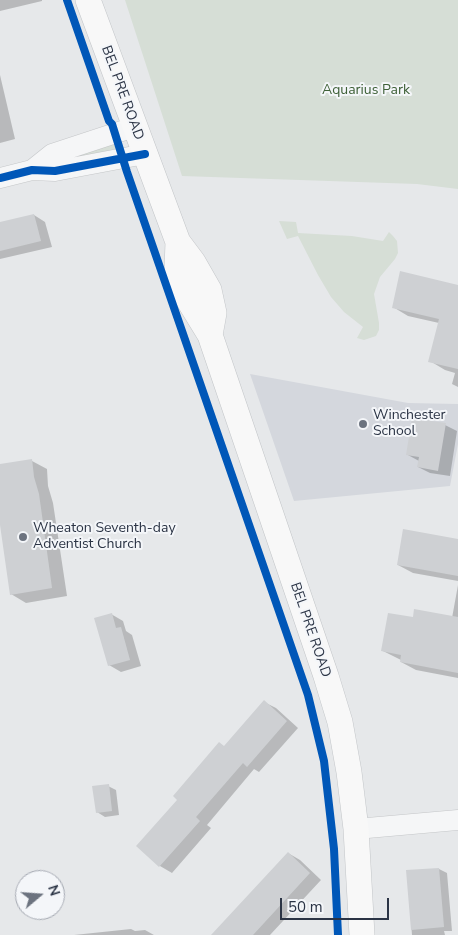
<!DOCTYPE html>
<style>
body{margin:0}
#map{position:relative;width:458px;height:935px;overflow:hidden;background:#e6e8ea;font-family:"Nunito Sans",sans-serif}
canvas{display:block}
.north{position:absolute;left:15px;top:870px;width:50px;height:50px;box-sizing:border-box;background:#f4f6f9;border:1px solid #a4a8b1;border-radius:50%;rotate:72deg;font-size:14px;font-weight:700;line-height:20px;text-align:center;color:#2b3445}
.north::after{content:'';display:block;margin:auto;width:18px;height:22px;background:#6c737f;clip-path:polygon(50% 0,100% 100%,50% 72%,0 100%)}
.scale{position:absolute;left:280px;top:898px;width:109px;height:22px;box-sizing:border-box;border:2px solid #2b3445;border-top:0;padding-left:6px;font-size:15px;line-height:18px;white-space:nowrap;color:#2b3445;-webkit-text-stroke:4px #f4f6f9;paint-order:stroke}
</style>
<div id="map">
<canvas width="458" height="935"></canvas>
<div class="north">N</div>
<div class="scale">50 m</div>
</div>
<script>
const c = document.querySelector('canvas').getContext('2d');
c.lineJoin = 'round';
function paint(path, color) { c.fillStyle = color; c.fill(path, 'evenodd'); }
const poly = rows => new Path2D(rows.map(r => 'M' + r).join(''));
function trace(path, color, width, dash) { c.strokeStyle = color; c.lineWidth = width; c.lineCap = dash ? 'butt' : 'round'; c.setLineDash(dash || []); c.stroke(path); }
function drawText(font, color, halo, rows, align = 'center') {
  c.font = font + ' "Nunito Sans",sans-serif'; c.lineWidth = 4; c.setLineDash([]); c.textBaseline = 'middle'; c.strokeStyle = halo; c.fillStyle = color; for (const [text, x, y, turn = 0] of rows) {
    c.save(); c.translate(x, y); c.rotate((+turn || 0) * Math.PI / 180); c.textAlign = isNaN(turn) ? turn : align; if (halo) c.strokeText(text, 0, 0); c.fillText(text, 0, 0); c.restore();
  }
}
const built = poly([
 [250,374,408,403,458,404,458,444,450,486,294,501]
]);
const green = poly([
 [125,0,458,0,458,189,417,184,182,176],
 [109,143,114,145,116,148,114,152,75,161,65,157],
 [279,221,296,222,298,233,352,236,383,241,389,232,393,236,397,241,398,253,395,259,380,277,374,294,379,323,379,330,376,336,364,340,357,338,363,327,344,312,331,297,318,275,298,236,287,239]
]);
const shadow = poly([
 [0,0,42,0,42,1,0,11],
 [0,75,15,139,0,143],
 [34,215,45,222,52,247,0,259,0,223],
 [458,287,458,387,452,384,455,373,445,370,430,361,439,323,408,316,393,307],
 [445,425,457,431,450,476,430,473,418,467,419,461,408,455],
 [32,461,47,469,48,486,53,503,67,596,26,603,11,594,0,517,0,466],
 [458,540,458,581,413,573,398,565],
 [458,585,458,678,416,670,401,662,401,660,383,651,414,618,452,618],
 [111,614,123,621,126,631,132,635,141,666,121,672,109,665],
 [264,702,276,708,298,728,259,772,254,769,207,825,211,828,172,873,160,866,138,846],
 [108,786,116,790,119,815,105,817,97,812],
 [288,853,300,860,321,880,270,935,212,935],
 [439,869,447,873,452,931,444,931,445,935,412,935,407,872],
 [131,929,135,931,145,930,154,935,74,935]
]);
const building = poly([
 [34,214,41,241,0,251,0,222],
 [400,271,458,285,458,369,428,362,439,319,392,308],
 [412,418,446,423,438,471,417,467,419,457,406,455],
 [32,459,34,477,39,494,52,588,10,595,0,525,0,464],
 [403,529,458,539,458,576,397,565],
 [414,609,458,617,458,673,400,662,401,655,381,651,388,613,413,617],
 [112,613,116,628,121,627,130,660,108,666,94,618],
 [264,700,287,721,247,767,243,763,196,817,200,821,159,867,136,846,177,800,173,796,219,742,224,746],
 [109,784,112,811,96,813,92,786],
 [288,852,310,873,253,935,211,935],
 [439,868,444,927,411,930,406,870]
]);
const minor = poly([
 [32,170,52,154,134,127],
 [0,178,32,170,55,171,145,154],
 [356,829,458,820]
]);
const major = poly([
 [88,0,178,242,193,262,209,290,214,313,210,335],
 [178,242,177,268,186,296,210,335,326,676,340,722,349,772,356,829,362,935]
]);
const cycleway = poly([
 [67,0,109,121,112,124,127,172,308,695,324,761,334,849,338,935],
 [0,178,32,170,55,171,145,154]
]);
const markers = [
 [363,424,5,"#6c737f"],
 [23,537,5,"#6c737f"]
];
const parkNames = [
 ["Aquarius Park",366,91]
];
const streetNames = [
 ["BEL PRE ROAD",122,93,70],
 ["BEL PRE ROAD",310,630,71]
];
const poiNames = [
 ["Winchester",373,416],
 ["School",373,432],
 ["Wheaton Seventh-day",33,529],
 ["Adventist Church",33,545]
];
paint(built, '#d4d7dd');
paint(green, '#d6ded6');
paint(shadow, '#0003');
paint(building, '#ced0d3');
trace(minor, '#c4c6c8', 21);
trace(major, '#c2c5c8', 26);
trace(minor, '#f5f6f7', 20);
trace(major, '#f8f8f8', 25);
trace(cycleway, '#0057b8', 8);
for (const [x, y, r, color] of markers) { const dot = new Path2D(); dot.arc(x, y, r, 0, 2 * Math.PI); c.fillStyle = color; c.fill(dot); trace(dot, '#f4f6f9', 2); }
drawText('14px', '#3f6138', '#f4f6f9', parkNames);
drawText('14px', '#2b3445', '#f4f6f9', streetNames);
drawText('14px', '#2b3445', '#f4f6f9', poiNames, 'left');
</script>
